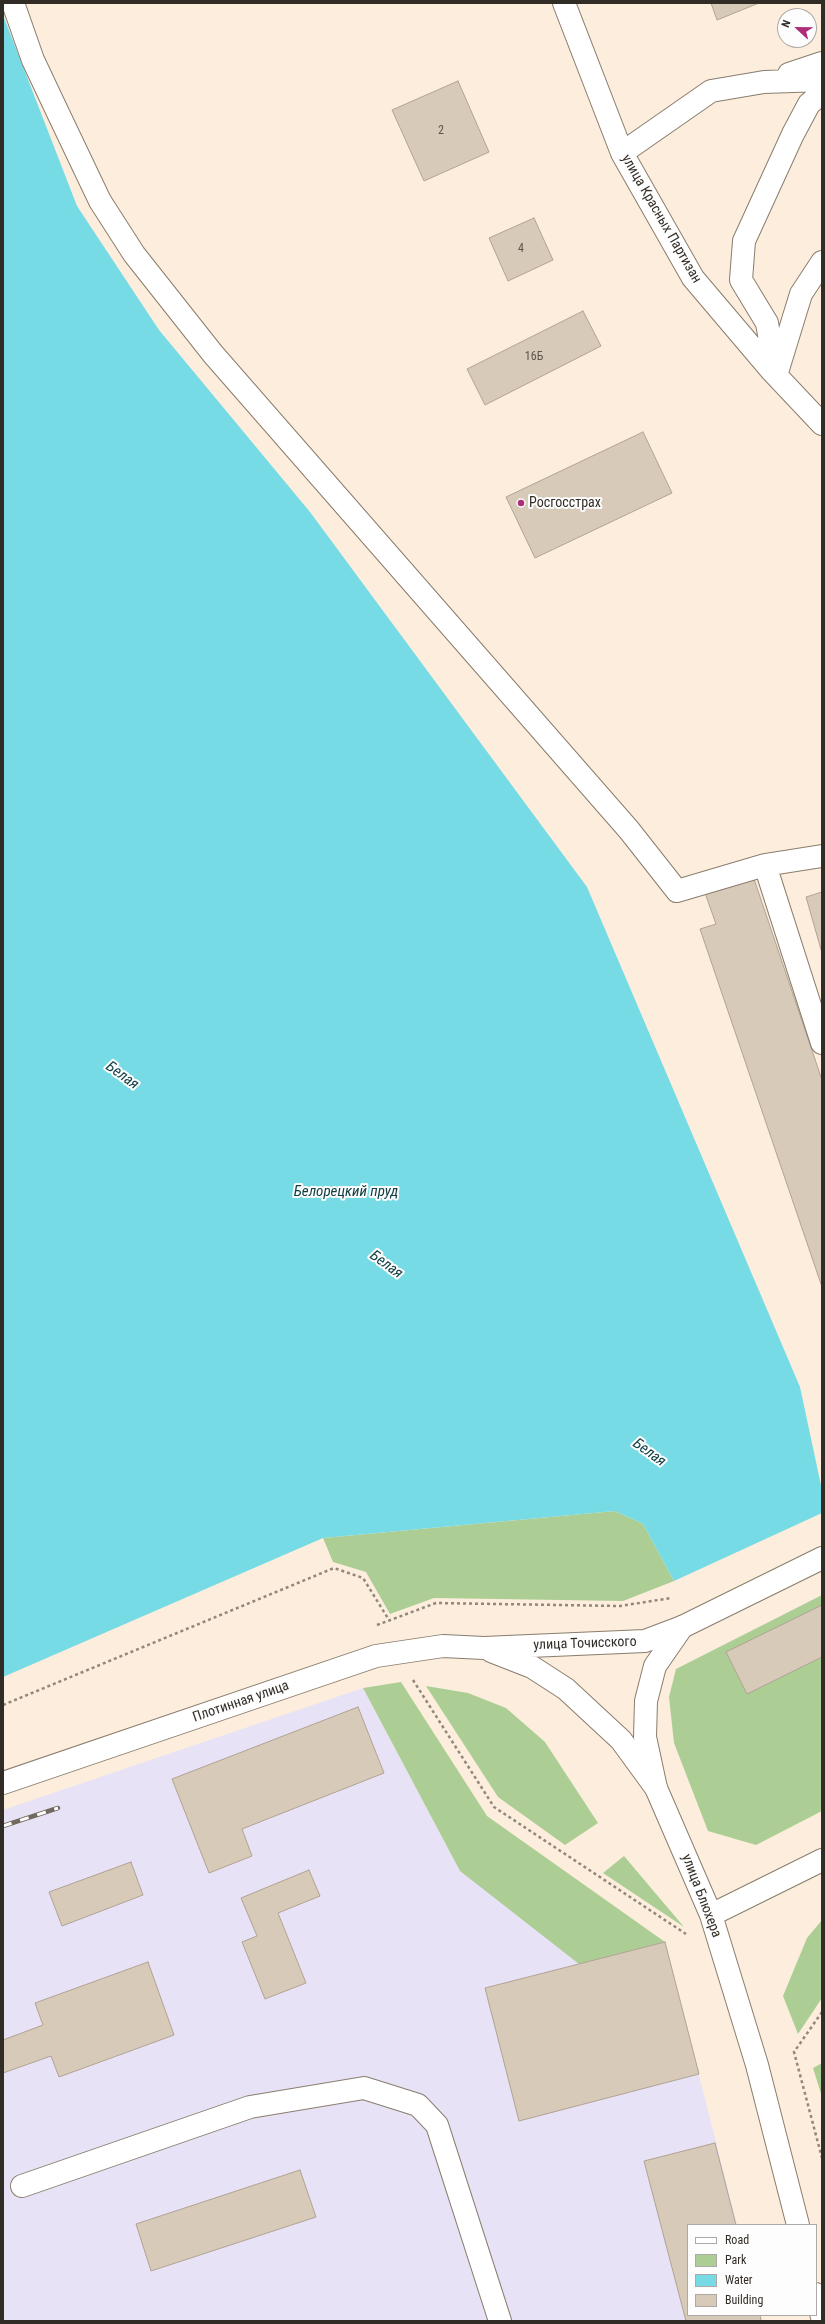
<!DOCTYPE html>
<meta charset="utf-8">
<style>
body{margin:0}
#map{position:relative;width:825px;height:2324px;overflow:hidden;background:#fceddc;font-family:"Roboto Condensed",sans-serif}
canvas{display:block}
.frame{position:absolute;inset:0;border:4px solid #322c26;pointer-events:none}
.legend{position:absolute;left:687px;top:2224px;width:130px;height:92px;box-sizing:border-box;background:#fdfdfd;border:1px solid #aca9a7;margin:0;padding:5px 7px;list-style:none;font-size:12px;color:#322c26}
.legend li{display:flex;align-items:center;gap:8px;height:20px}
.legend b{width:20px;border:1px solid #aca9a7}
.north{position:absolute;left:777px;top:8px;width:40px;height:40px;box-sizing:border-box;background:#fdfdfd;border:1px solid #aca9a7;border-radius:50%;rotate:292deg;font-size:11px;font-weight:700;line-height:16px;text-align:center;color:#322c26}
.north::after{content:'';display:block;margin:auto;width:14px;height:18px;background:#af2d78;clip-path:polygon(50% 0,100% 100%,50% 72%,0 100%)}
</style>
<div id="map">
<canvas width="825" height="2324"></canvas>
<div class="frame"></div>
<ul class="legend">
<li><b style="height:5px;background:#fff"></b>Road</li>
<li><b style="height:11px;background:#acce94"></b>Park</li>
<li><b style="height:11px;background:#76dbe5"></b>Water</li>
<li><b style="height:11px;background:#d8cab9"></b>Building</li>
</ul>
<div class="north">N</div>
</div>
<script>
const c = document.querySelector('canvas').getContext('2d');
c.lineJoin = 'round';
function paint(path, color) { c.fillStyle = color; c.fill(path, 'evenodd'); }
const poly = rows => new Path2D(rows.map(r => 'M' + r).join(''));
function trace(path, color, width, dash) { c.strokeStyle = color; c.lineWidth = width; c.lineCap = dash ? 'butt' : 'round'; c.setLineDash(dash || []); c.stroke(path); }
function drawText(font, color, halo, rows, align = 'center') {
  c.font = font + ' "Roboto Condensed",sans-serif'; c.lineWidth = 4; c.setLineDash([]); c.textBaseline = 'middle'; c.strokeStyle = halo; c.fillStyle = color; for (const [text, x, y, turn = 0] of rows) {
    c.save(); c.translate(x, y); c.rotate((+turn || 0) * Math.PI / 180); c.textAlign = isNaN(turn) ? turn : align; if (halo) c.strokeText(text, 0, 0); c.fillText(text, 0, 0); c.restore();
  }
}
const industrial = poly([
 [363,1688,460,1871,665,1942,737,2225,688,2225,688,2315,761,2315,763,2321,3,2321,3,1810]
]);
const green = poly([
 [615,1511,643,1524,674,1581,623,1601,434,1598,390,1614,366,1572,333,1562,323,1538],
 [822,1595,822,1811,756,1845,708,1831,674,1743,669,1697,676,1669],
 [401,1682,487,1816,665,1942,579,1964,460,1871,363,1688],
 [426,1686,468,1693,506,1708,545,1742,598,1823,565,1845,498,1797],
 [624,1856,684,1927,603,1873],
 [822,1920,822,1998,798,2034,783,1996,807,1938],
 [822,2063,822,2097,813,2068]
]);
const water = poly([
 [3,15,77,206,159,330,310,512,587,887,800,1387,822,1490,822,1513,674,1581,643,1524,615,1511,323,1538,3,1677]
]);
const building = poly([
 [711,3,759,3,717,20,711,3],
 [458,81,489,152,424,181,392,110,458,81],
 [534,218,553,260,508,281,489,238,534,218],
 [583,311,601,346,485,405,467,369,583,311],
 [643,432,672,493,535,558,506,497,643,432],
 [753,876,822,1080,822,1287,700,929,716,924,705,893,753,876],
 [822,892,822,953,806,897,822,892],
 [822,1605,822,1657,747,1694,726,1652,822,1605],
 [358,1707,384,1773,242,1829,252,1856,209,1873,172,1779,358,1707],
 [131,1862,143,1895,62,1926,49,1892,131,1862],
 [309,1870,320,1896,278,1913,306,1983,265,1999,242,1942,257,1936,241,1898,309,1870],
 [665,1942,699,2074,519,2121,485,1988,665,1942],
 [148,1962,174,2035,59,2077,51,2056,3,2073,3,2040,43,2025,35,2003,148,1962],
 [715,2143,736,2225,688,2225,688,2315,760,2315,761,2321,686,2321,644,2161,715,2143],
 [300,2170,316,2217,151,2271,136,2224,300,2170]
]);
const path = poly([
 [377,1625,436,1603,620,1606,671,1598],
 [413,1680,494,1807,686,1934],
 [3,1705,334,1568,363,1578,389,1620],
 [822,2012,794,2052,822,2158]
]);
const minor = poly([
 [13,3,33,60,59,115,100,201,134,254,213,354,629,830,677,891,765,865],
 [564,3,622,153,693,278,771,370,822,424],
 [789,74,822,63],
 [622,153,711,91,764,82,822,80],
 [778,369,801,294,822,262],
 [776,375,767,323,741,280,744,241,793,134,809,104,822,93],
 [822,856,765,865,822,1043],
 [491,1651,532,1667,566,1689,621,1740,656,1788],
 [3,1783,376,1656,443,1646,484,1648,645,1641,682,1627],
 [22,2186,250,2107,364,2088,418,2105,437,2125,500,2321]
]);
const major = poly([
 [711,1915,822,1860],
 [798,2225,757,2065,711,1915,656,1788,645,1737,646,1701,655,1666,682,1627,822,1558],
 [816,2294,822,2317]
]);
const rail = poly([
 [3,1826,58,1808]
]);
const markers = [
 [521,503,4,"#af2d78"]
];
const numberNames = [
 ["2",441,131],
 ["4",521,249],
 ["16Б",534,357]
];
const streetNames = [
 ["улица Красных Партизан",661,219,60],
 ["улица Точисского",585,1644,-2],
 ["Плотинная улица",241,1702,-19],
 ["улица Блюхера",701,1896,69]
];
const poiNames = [
 ["Росгосстрах",529,503]
];
const waterNames = [
 ["Белая",122,1076,36],
 ["Белорецкий пруд",346,1192],
 ["Белая",386,1265,36],
 ["Белая",649,1453,36]
];
paint(industrial, '#e8e2f7');
paint(green, '#acce94');
paint(water, '#76dbe5');
paint(building, '#d8cab9');
trace(building, '#b1a393', 1);
trace(minor, '#8a7d6d', 24);
trace(major, '#8a7d6d', 24);
trace(path, '#91877c', 2.5, [3, 3]);
trace(minor, '#fff', 22);
trace(major, '#fff', 22);
trace(rail, '#71695f', 4.5);
trace(rail, '#fdfdfd', 3, [9]);
for (const [x, y, r, color] of markers) { const dot = new Path2D(); dot.arc(x, y, r, 0, 2 * Math.PI); c.fillStyle = color; c.fill(dot); trace(dot, '#fdfdfd', 1.5); }
drawText('12px', '#5c544b', null, numberNames);
drawText('14px', '#322c26', '#fdfdfd', streetNames);
drawText('14px', '#322c26', '#fdfdfd', poiNames, 'left');
drawText('italic 15px', '#104045', '#fdfdfd', waterNames);
</script>
